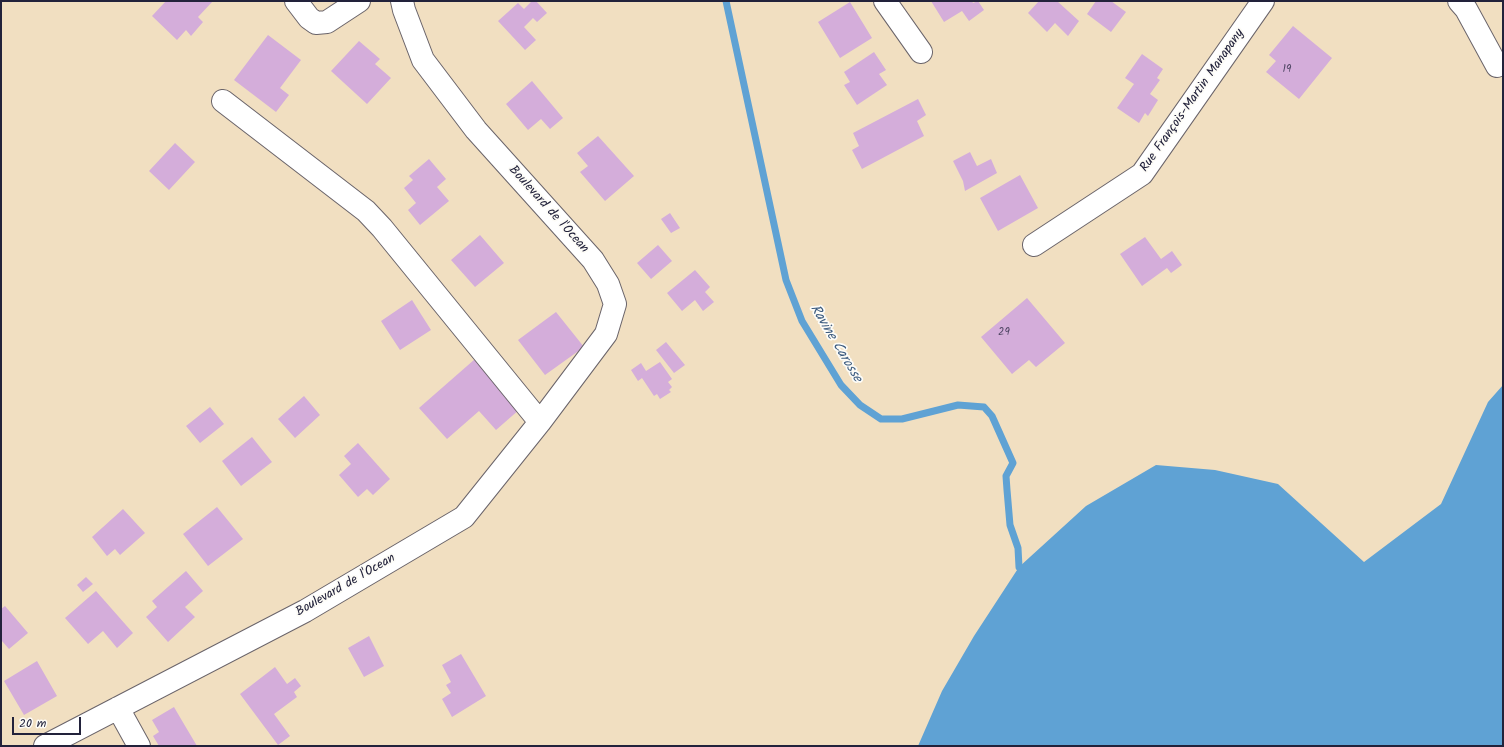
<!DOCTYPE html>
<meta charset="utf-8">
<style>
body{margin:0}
#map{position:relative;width:1504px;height:747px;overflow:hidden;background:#f1dfc1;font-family:Kalam,sans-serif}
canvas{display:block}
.frame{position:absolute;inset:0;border:2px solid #22223b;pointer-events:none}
.scale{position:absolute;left:12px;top:717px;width:69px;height:18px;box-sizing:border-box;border:2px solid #22223b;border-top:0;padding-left:5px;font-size:12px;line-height:14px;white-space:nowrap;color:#22223b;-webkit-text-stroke:3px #fdfcf7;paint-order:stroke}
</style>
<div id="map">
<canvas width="1504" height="747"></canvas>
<div class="frame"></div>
<div class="scale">20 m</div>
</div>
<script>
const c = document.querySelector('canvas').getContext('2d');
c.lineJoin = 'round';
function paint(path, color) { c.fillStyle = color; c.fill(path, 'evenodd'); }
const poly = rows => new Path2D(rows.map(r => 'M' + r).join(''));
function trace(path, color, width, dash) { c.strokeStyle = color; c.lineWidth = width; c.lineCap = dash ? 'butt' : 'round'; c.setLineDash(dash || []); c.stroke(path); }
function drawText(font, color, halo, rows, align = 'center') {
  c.font = font + ' Kalam,sans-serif'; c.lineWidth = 3.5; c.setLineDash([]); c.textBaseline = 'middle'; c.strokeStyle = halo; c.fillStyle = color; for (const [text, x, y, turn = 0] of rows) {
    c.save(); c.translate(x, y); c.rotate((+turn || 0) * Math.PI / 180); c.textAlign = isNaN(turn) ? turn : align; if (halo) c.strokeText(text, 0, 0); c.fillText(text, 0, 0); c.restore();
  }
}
const water = poly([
 [1503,385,1503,746,918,746,942,691,974,636,1019,567,1086,506,1156,465,1215,470,1278,484,1364,562,1441,504,1488,402]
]);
const stream = poly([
 [726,1,786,280,802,321,841,385,860,405,881,419,902,419,958,405,984,407,992,416,1013,463,1006,476,1007,490,1010,525,1018,548,1019,567]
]);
const building = poly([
 [166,1,213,1,198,17,203,22,191,36,186,30,177,40,152,16],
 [532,1,536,1,547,13,537,22,533,18,524,27,536,40,525,50,498,21,518,3,524,9],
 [931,1,972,1,973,3,978,1,984,10,969,21,962,11,944,22],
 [1039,1,1047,1,1048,2,1049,1,1057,1,1079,21,1068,36,1055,23,1047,32,1028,13],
 [1096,1,1111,1,1126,12,1111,32,1087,14],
 [850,2,872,38,840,58,818,22],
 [1293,26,1332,58,1299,99,1266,72,1276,61,1269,55],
 [268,35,301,60,280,88,289,95,276,112,234,80],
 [359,41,380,59,375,64,391,78,367,104,331,71],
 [874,52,886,70,879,74,887,85,857,105,844,85,850,82,844,72],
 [1142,54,1163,69,1157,78,1160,80,1150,94,1158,100,1148,116,1145,113,1139,123,1117,108,1134,84,1125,78],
 [532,81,563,118,550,129,541,119,528,130,506,104],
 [918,99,926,115,917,121,924,136,862,169,852,150,859,146,853,133],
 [598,136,634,176,605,201,580,172,588,166,577,153],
 [175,143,195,162,169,190,149,171],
 [970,152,977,166,991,159,997,173,965,191,963,181,953,161],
 [429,159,446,179,437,187,449,201,420,225,408,210,416,203,404,188,413,180,409,176],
 [1020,175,1038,208,998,231,980,198],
 [670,213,680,228,671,233,661,219],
 [480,235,504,263,475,287,451,260],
 [1145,237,1161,259,1172,251,1182,265,1171,273,1167,268,1142,286,1120,254],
 [658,245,672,261,651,279,637,263],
 [695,270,710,287,705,292,714,302,703,311,695,300,682,311,667,293],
 [1027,298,1065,343,1036,367,1029,360,1012,374,981,337],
 [412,300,431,330,400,350,381,321],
 [556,312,584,347,545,375,518,340],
 [666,342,685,365,674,373,656,350],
 [475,359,520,409,496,430,479,411,447,439,419,408],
 [660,362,672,379,668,382,672,387,669,390,671,392,660,399,657,394,654,396,642,378,638,381,631,370,641,363,646,371],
 [304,396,320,415,295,438,278,419],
 [210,407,224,424,200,443,186,426],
 [252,437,272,462,241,486,222,461],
 [358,443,390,479,373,495,367,489,358,497,339,475,351,464,344,456],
 [217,507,243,539,208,566,183,534],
 [123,509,145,533,120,555,115,549,107,556,92,537],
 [186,571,203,591,185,607,195,617,168,642,146,617,157,607,152,601],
 [86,577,93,584,83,592,77,585],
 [96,591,133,633,117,648,103,631,88,644,65,618],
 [5,606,28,633,9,649,2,641,1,643,1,609],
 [369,636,384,666,364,677,348,648],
 [461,654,486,696,452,717,442,699,451,693,446,685,451,682,442,665],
 [37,661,57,696,24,715,4,681],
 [275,667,287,684,295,678,301,686,294,692,297,697,274,714,290,736,278,745,240,694],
 [174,707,181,719,197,746,159,746,153,736,159,732,152,720]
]);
const minor = poly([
 [296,1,309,18,316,23,327,22,359,1],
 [885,1,921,52],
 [1459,1,1466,9,1497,66],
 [223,101,366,211,382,228,540,422],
 [1034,245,1142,174,1263,1],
 [118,708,139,746],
 [45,746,305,611,464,517,540,422,606,334,615,304,608,284,593,260,476,130,423,60,404,10,402,1]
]);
const numberNames = [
 ["19",1287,70],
 ["29",1004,333]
];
const streetNames = [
 ["Rue François-Martin Manapany",1193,101,-55],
 ["Boulevard de l'Ocean",548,210,48],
 ["Boulevard de l'Ocean",346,586,-30]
];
const waterNames = [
 ["Ravine Carosse",835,344,59]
];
paint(water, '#5fa2d4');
trace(stream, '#5fa2d4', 7);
paint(building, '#d4adda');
trace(minor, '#6a646a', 24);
trace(minor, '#fff', 22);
drawText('11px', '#4e4563', null, numberNames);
drawText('13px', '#22223b', '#fdfcf7', streetNames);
drawText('italic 14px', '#3d5c80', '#fdfcf7', waterNames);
</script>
